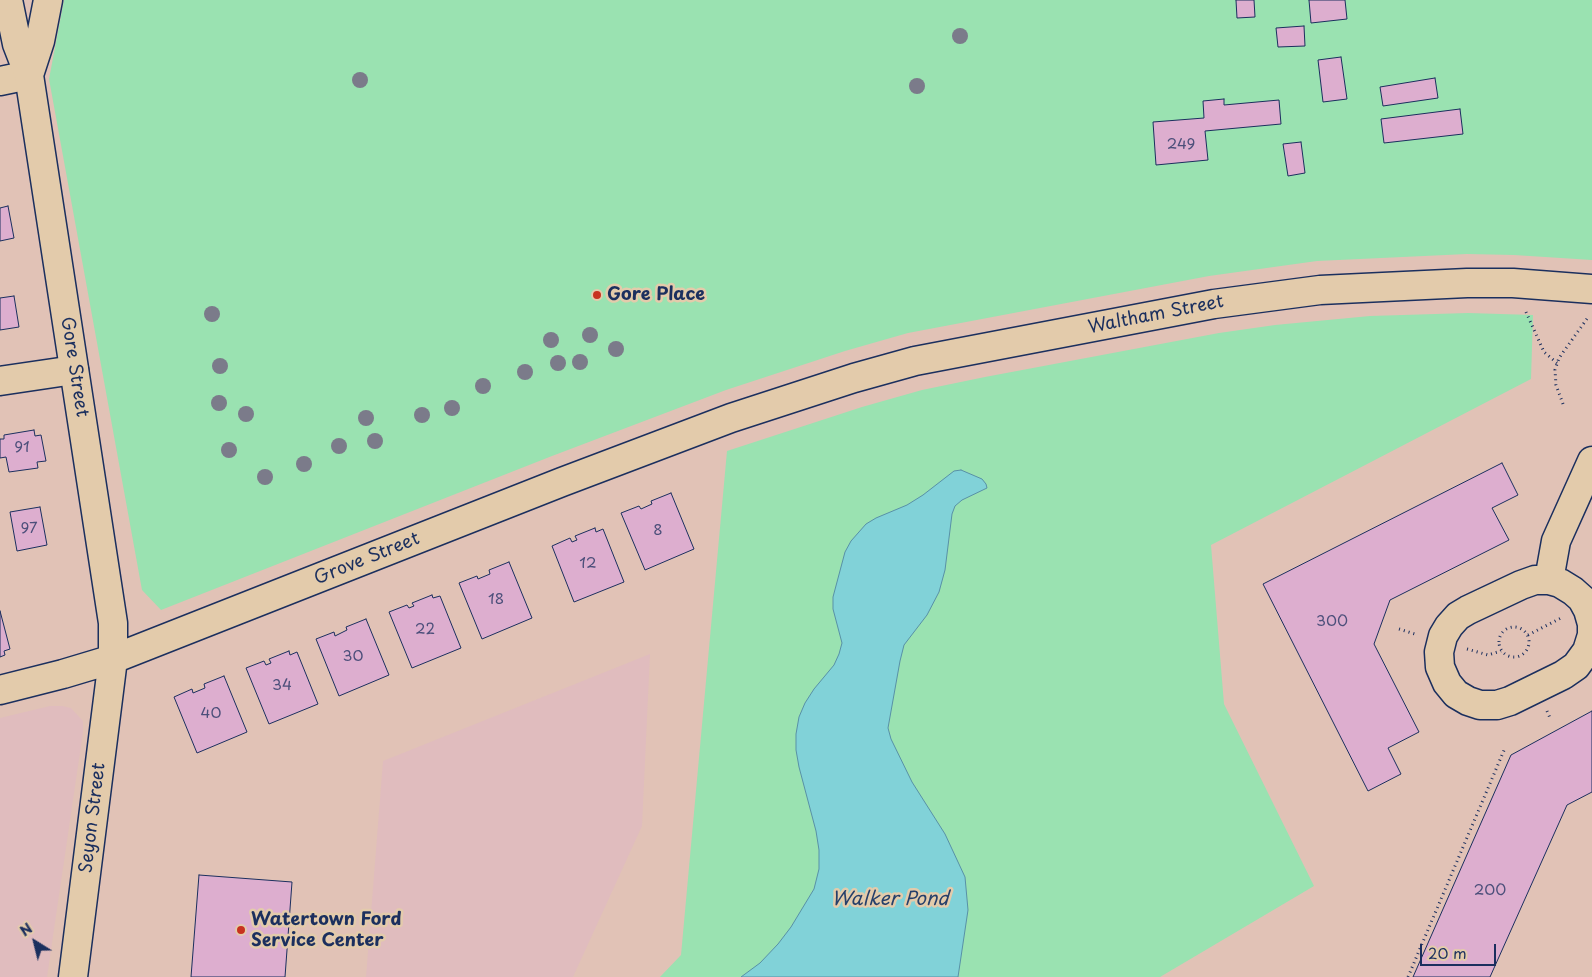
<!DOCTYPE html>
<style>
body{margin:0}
#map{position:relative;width:1592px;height:977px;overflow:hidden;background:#e1c2b6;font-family:"Playpen Sans",sans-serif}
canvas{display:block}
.north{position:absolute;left:10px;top:917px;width:50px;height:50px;-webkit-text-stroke:4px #e3cbab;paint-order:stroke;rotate:324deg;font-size:14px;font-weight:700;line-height:20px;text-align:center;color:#1b2f5e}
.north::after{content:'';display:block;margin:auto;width:18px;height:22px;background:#1b2f5e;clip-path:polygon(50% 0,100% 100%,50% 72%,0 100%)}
.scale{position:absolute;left:1420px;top:944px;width:76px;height:22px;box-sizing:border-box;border:2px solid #1b2f5e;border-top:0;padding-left:6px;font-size:15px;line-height:18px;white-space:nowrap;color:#1b2f5e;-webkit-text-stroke:4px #e3cbab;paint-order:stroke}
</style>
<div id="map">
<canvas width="1592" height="977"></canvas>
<div class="north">N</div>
<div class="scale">20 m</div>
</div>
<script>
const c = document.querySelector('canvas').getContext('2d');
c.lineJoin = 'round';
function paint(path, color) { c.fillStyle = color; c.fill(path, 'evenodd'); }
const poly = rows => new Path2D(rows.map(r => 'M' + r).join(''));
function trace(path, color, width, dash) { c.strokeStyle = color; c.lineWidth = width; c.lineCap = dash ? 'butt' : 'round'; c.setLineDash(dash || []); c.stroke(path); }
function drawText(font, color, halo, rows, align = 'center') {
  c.font = font + ' "Playpen Sans",sans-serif'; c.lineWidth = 5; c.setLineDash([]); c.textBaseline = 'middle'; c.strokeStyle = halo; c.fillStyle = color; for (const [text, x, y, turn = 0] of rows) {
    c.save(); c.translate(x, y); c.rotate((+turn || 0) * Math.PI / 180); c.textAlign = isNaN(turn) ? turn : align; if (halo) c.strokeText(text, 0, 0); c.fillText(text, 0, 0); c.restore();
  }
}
const built = poly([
 [650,654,642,826,573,977,366,977,383,761],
 [50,706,62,706,71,708,83,721,83,732,47,977,0,977,0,718]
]);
const green = poly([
 [64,0,1592,0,1592,260,1514,255,1467,254,1317,261,1209,276,908,333,845,351,726,390,552,456,161,610,142,590,49,79],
 [1468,313,1533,315,1531,379,1211,545,1224,704,1314,886,1160,977,660,977,681,955,727,451,862,407,922,390,985,377,1219,333,1275,325,1370,316]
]);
const water = poly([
 [961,470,982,479,986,484,987,488,962,500,955,506,952,514,945,570,939,592,927,615,904,645,900,661,888,728,891,739,912,782,945,834,965,877,968,910,958,977,741,977,760,963,778,944,791,927,814,889,819,869,819,850,816,831,799,767,796,750,796,734,799,717,805,703,814,689,834,665,839,654,842,643,833,609,833,597,845,552,851,541,866,524,876,518,907,505,923,495,954,471,961,470]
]);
const building = poly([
 [1236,0,1254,0,1255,17,1237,18,1236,0],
 [1309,0,1345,0,1347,19,1311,23,1309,0],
 [1304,26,1305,46,1278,47,1276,28,1304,26],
 [1341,57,1347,99,1323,102,1318,60,1341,57],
 [1435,78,1438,98,1383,106,1380,87,1435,78],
 [1224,99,1224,105,1279,100,1281,124,1205,131,1208,160,1156,165,1153,122,1204,118,1203,101,1224,99],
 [1460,109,1463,134,1384,143,1381,119,1460,109],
 [1301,142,1305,173,1288,176,1283,144,1301,142],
 [8,206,14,238,0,241,0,208,8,206],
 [14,296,19,327,0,330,0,298,14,296],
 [34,430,35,436,41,435,46,461,37,462,38,468,9,472,6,457,0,458,0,439,4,439,4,435,34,430],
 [1502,463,1518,495,1492,508,1509,540,1390,600,1374,644,1419,732,1388,748,1401,774,1368,791,1263,584,1502,463],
 [671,493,694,549,645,570,621,513,639,506,641,509,652,504,651,501,671,493],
 [40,507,47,545,17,551,10,512,40,507],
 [595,528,596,532,603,529,624,582,574,602,552,546,570,538,572,542,577,540,575,536,595,528],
 [509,562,532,618,482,639,459,583,477,576,478,579,490,574,489,570,509,562],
 [432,595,433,598,440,596,461,648,412,668,389,612,407,605,409,608,414,606,412,603,432,595],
 [0,611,10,649,4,651,5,655,0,657,0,611],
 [366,619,389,675,339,696,316,639,334,632,335,636,347,630,346,627,366,619],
 [289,651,290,655,297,652,318,704,269,724,246,668,264,661,266,665,271,663,269,659,289,651],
 [224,676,247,732,197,753,174,697,192,689,193,693,205,688,204,684,224,676],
 [1592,711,1592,792,1567,805,1490,977,1413,977,1511,755,1592,711],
 [199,875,292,882,285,977,191,977,199,875]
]);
const path = poly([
 [1526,312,1544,352,1557,363],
 [1563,404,1556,385,1555,370,1559,358,1589,316],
 '1499 642a15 15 0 1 1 30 0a15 15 0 1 1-30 0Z',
 [1399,629,1418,635],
 [1528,635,1563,617],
 [1467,649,1488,655,1501,651],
 [1547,711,1550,718],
 [1408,977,1505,748]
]);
const minor = poly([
 [0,81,29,75],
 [0,381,74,370],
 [1535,580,1549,580,1560,583,1573,591,1582,599,1588,610,1592,624,1592,635,1587,651,1576,666,1563,675,1510,701,1497,705,1480,705,1468,701,1456,694,1447,683,1440,667,1439,652,1443,636,1449,626,1458,616,1468,610,1521,585,1535,580],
 [1549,580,1556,541,1592,461]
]);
const tertiary = poly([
 [8,0,17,44,29,75,113,623,113,659,73,977],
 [29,75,40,41,48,0],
 [0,690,63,674,113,659,562,482,731,418,854,378,915,361,1214,304,1320,290,1467,283,1513,283,1592,289]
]);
const trees = [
 [960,36],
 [360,80],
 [917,86],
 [212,314],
 [590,335],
 [551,340],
 [616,349],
 [580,362],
 [558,363],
 [220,366],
 [525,372],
 [483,386],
 [219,403],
 [452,408],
 [246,414],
 [422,415],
 [366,418],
 [375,441],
 [339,446],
 [229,450],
 [304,464],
 [265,477]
];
const markers = [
 [597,295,5,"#c8321e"],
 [241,930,5,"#c8321e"]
];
const numberNames = [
 ["249",1181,145],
 ["91",22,448],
 ["97",29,529],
 ["8",658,531],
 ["12",588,564],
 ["18",496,600],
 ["300",1332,622],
 ["22",425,630],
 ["30",353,657],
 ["34",282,686],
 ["40",211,714],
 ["200",1490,891]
];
const poiNames = [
 ["Gore Place",607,295],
 ["Watertown Ford",251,920],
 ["Service Center",251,941]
];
const streetNames = [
 ["Waltham Street",1156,315,-11],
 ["Gore Street",74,367,81],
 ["Grove Street",367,559,-22],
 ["Seyon Street",93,818,-83]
];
const waterNames = [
 ["Walker Pond",890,900]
];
paint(built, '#e0bcbe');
paint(green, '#9ae2b1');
paint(water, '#81d2d8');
trace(water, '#5891a7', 1);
paint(building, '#ddaecf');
trace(building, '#1b2f5e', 1);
trace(minor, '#1b2f5e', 31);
trace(tertiary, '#1b2f5e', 31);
trace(path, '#1b2f5e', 3, [1, 4]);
trace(minor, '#e3cbab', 28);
trace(tertiary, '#e3cbab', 28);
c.fillStyle = '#7b7b8a';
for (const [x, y] of trees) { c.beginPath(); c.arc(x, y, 8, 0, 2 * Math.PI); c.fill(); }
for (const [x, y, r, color] of markers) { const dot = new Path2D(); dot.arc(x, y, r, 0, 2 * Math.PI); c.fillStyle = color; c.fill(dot); trace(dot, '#e3cbab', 2); }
drawText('15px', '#4c4f7a', null, numberNames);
drawText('bold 18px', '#1b2f5e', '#e3cbab', poiNames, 'left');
drawText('18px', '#1b2f5e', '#e3cbab', streetNames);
drawText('italic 19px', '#253f6a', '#e3cbab', waterNames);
</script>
